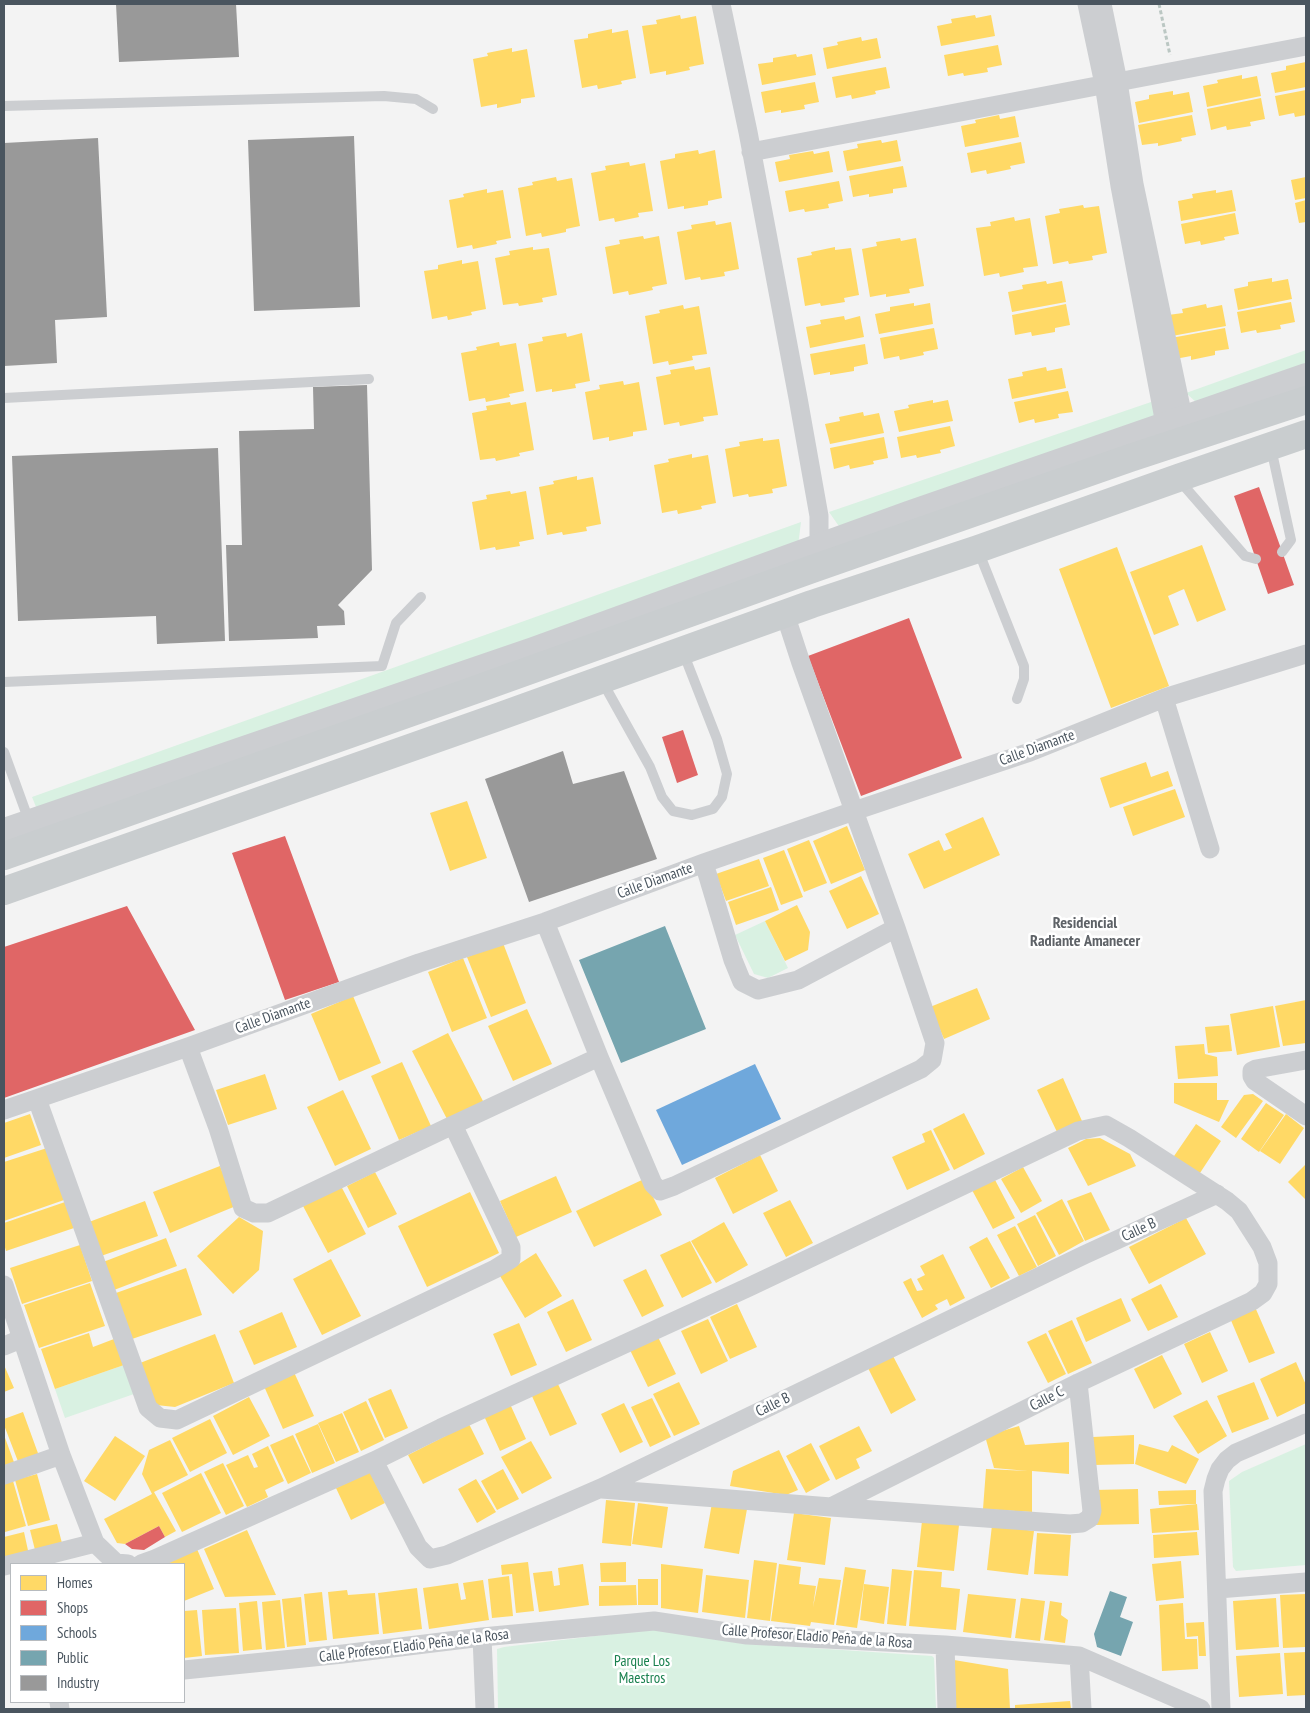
<!DOCTYPE html>
<meta charset="utf-8">
<style>
body{margin:0}
#map{position:relative;width:1310px;height:1713px;overflow:hidden;background:#f3f3f3;font-family:"PT Sans Narrow",sans-serif}
canvas{display:block}
.frame{position:absolute;inset:0;border:5px solid #4a555f;pointer-events:none}
.legend{position:absolute;left:10px;top:1563px;width:175px;height:140px;box-sizing:border-box;background:#fff;border:1px solid #b7bbbf;margin:0;padding:6px 9px;list-style:none;font-size:15px;color:#4a555f}
.legend li{display:flex;align-items:center;gap:10px;height:25px}
.legend b{width:25px;border:1px solid #b7bbbf}
</style>
<div id="map">
<canvas width="1310" height="1713"></canvas>
<div class="frame"></div>
<ul class="legend">
<li><b style="height:14px;background:#ffd966"></b>Homes</li>
<li><b style="height:14px;background:#e06666"></b>Shops</li>
<li><b style="height:14px;background:#6fa8dc"></b>Schools</li>
<li><b style="height:14px;background:#76a5af"></b>Public</li>
<li><b style="height:14px;background:#999"></b>Industry</li>
</ul>
</div>
<script>
const c = document.querySelector('canvas').getContext('2d');
c.lineJoin = 'round';
function paint(path, color) { c.fillStyle = color; c.fill(path, 'evenodd'); }
const poly = rows => new Path2D(rows.map(r => 'M' + r).join(''));
function trace(path, color, width, dash) { c.strokeStyle = color; c.lineWidth = width; c.lineCap = dash ? 'butt' : 'round'; c.setLineDash(dash || []); c.stroke(path); }
function drawText(font, color, halo, rows, align = 'center') {
  c.font = font + ' "PT Sans Narrow",sans-serif'; c.lineWidth = 5; c.setLineDash([]); c.textBaseline = 'middle'; c.strokeStyle = halo; c.fillStyle = color; for (const [text, x, y, turn = 0] of rows) {
    c.save(); c.translate(x, y); c.rotate((+turn || 0) * Math.PI / 180); c.textAlign = isNaN(turn) ? turn : align; if (halo) c.strokeText(text, 0, 0); c.fillText(text, 0, 0); c.restore();
  }
}
const green = poly([
 [1306,350,1306,395,1221,425,1186,393],
 [1154,401,1159,449,857,552,829,512],
 [801,522,798,546,49,839,32,797],
 [765,921,788,968,768,978,754,974,735,935],
 [124,1365,134,1394,65,1418,55,1389],
 [1306,1444,1306,1565,1236,1571,1233,1567,1229,1481,1242,1472],
 [653,1629,738,1643,932,1656,934,1658,936,1709,498,1709,497,1649,504,1647]
]);
const homes = poly([
 [680,15,681,19,696,16,704,64,689,67,690,70,666,75,666,71,650,74,642,26,657,24,656,20],
 [975,15,976,18,991,15,995,36,941,46,937,26,952,23,951,19],
 [612,29,612,33,628,30,636,78,621,81,622,84,598,89,597,85,582,88,574,40,588,38,588,34],
 [861,37,862,41,877,38,881,58,827,69,823,48,838,45,837,42],
 [998,45,1002,65,987,68,988,72,964,76,963,73,948,76,944,55],
 [512,48,512,52,527,49,535,97,521,99,521,103,497,108,497,104,481,107,473,59,488,56,487,53],
 [796,54,797,57,812,54,816,75,762,85,758,64,773,62,773,58],
 [1306,62,1306,87,1275,93,1271,73,1286,70,1286,66],
 [886,67,890,88,875,91,876,94,852,99,851,95,836,98,832,77],
 [1242,75,1242,79,1257,76,1261,96,1207,107,1203,86,1218,83,1217,80],
 [815,82,819,102,804,105,805,109,781,113,781,110,765,113,761,92],
 [1306,90,1306,115,1295,117,1294,113,1279,116,1275,96],
 [1173,91,1173,95,1189,92,1193,112,1139,123,1135,102,1149,99,1149,95],
 [1261,98,1265,119,1250,122,1251,126,1227,130,1226,126,1211,130,1207,109],
 [999,115,1000,119,1015,116,1019,137,965,147,961,126,976,123,975,120],
 [1192,115,1196,135,1181,138,1182,141,1158,146,1158,143,1142,145,1138,125],
 [881,140,882,143,897,140,901,161,847,171,843,151,858,148,857,144],
 [1021,142,1025,163,1010,166,1011,169,987,174,986,170,971,173,967,153],
 [698,150,699,154,715,150,722,198,708,201,708,205,684,209,684,206,668,209,660,161,675,158,675,154],
 [813,151,814,154,829,151,833,172,779,182,775,162,790,159,789,155],
 [629,162,630,166,645,163,653,211,638,213,639,217,615,222,614,218,599,221,591,173,606,170,605,166],
 [903,166,907,187,893,189,893,193,869,197,869,194,853,197,849,176],
 [556,177,557,181,572,178,580,226,566,229,566,232,542,237,541,233,526,236,518,188,533,185,532,182],
 [1306,177,1306,198,1295,200,1291,180],
 [839,181,843,201,828,204,829,208,805,212,804,209,789,212,785,191],
 [487,189,487,193,503,190,511,238,496,241,497,244,473,249,472,245,457,248,449,200,464,197,463,194],
 [1216,190,1216,193,1232,190,1236,211,1181,221,1178,201,1193,198,1192,194],
 [1306,200,1306,222,1299,223,1295,203],
 [1083,205,1084,208,1099,206,1107,253,1092,256,1093,260,1069,264,1068,261,1053,264,1045,216,1060,213,1059,209],
 [1235,213,1239,234,1224,237,1225,240,1201,245,1200,241,1185,244,1181,224],
 [1014,217,1015,221,1030,218,1038,266,1023,268,1024,272,1000,277,999,273,984,276,976,228,991,226,990,222],
 [715,221,716,225,731,222,739,269,724,272,725,276,701,280,700,277,685,280,677,232,692,229,691,225],
 [643,236,644,239,659,236,667,284,652,287,653,290,629,295,628,291,613,294,605,247,620,244,619,240],
 [900,238,901,241,916,238,924,286,909,289,910,293,886,297,886,294,870,297,862,249,877,246,876,242],
 [533,247,533,250,549,248,557,295,542,298,543,302,519,306,518,303,503,305,495,258,510,255,509,251],
 [835,247,835,250,851,248,859,295,844,298,845,302,821,306,820,303,805,306,797,258,812,255,811,252],
 [462,260,462,264,478,261,486,309,471,312,472,315,448,320,447,316,432,319,424,271,438,269,438,265],
 [1272,278,1272,282,1288,279,1292,299,1238,310,1234,289,1248,286,1248,282],
 [1046,281,1047,284,1062,281,1066,302,1012,312,1008,292,1023,289,1022,285],
 [1291,302,1295,322,1280,325,1281,329,1257,333,1256,330,1241,333,1237,312],
 [914,303,914,306,930,303,933,324,879,334,875,314,890,311,890,307],
 [1066,304,1070,325,1055,328,1055,332,1032,336,1031,332,1015,335,1012,315],
 [1206,304,1207,308,1222,305,1226,326,1172,336,1168,315,1183,313,1182,309],
 [683,305,684,309,699,306,707,354,692,356,693,360,669,365,668,361,653,364,645,316,660,313,659,310],
 [844,316,845,320,860,316,864,337,810,348,806,327,821,324,820,320],
 [934,328,938,349,923,352,924,355,900,360,899,356,884,359,880,338],
 [1225,328,1229,349,1215,351,1215,355,1191,360,1191,356,1175,359,1171,338],
 [566,333,567,337,582,333,590,381,575,384,576,388,552,392,552,389,536,392,528,344,543,341,542,337],
 [499,342,500,346,516,343,524,391,509,394,510,397,486,402,485,398,469,401,461,353,477,350,476,347],
 [865,344,868,364,854,367,854,371,830,375,830,372,814,375,810,354],
 [694,366,695,370,710,367,718,415,703,417,704,421,680,426,679,422,664,425,656,377,671,374,670,370],
 [1046,367,1047,371,1062,368,1066,388,1012,399,1008,379,1023,376,1022,372],
 [623,381,624,385,639,382,647,430,633,432,633,436,609,441,609,437,593,440,585,392,600,389,599,385],
 [1068,391,1073,412,1058,414,1059,418,1035,423,1034,419,1019,423,1014,402],
 [933,400,933,403,948,400,953,421,899,432,894,411,909,408,908,405],
 [510,402,511,405,526,402,534,450,519,453,520,456,496,461,495,458,480,460,472,413,487,410,486,406],
 [863,412,864,416,879,413,884,433,830,444,825,424,840,421,839,417],
 [950,426,955,446,940,450,941,453,917,458,916,455,901,458,897,437],
 [884,437,888,458,873,461,874,464,850,469,849,465,834,469,830,448],
 [763,438,763,441,779,439,787,486,772,489,773,493,749,497,748,494,733,497,725,449,740,446,739,442],
 [692,454,692,458,708,455,716,503,701,506,702,509,678,514,677,510,662,513,654,465,669,462,668,459],
 [577,476,577,480,593,477,601,524,586,527,587,531,563,535,562,532,547,535,539,487,554,484,553,481],
 [510,491,511,494,526,491,534,539,519,542,520,546,496,550,495,547,480,550,472,502,487,499,486,495],
 [1202,545,1226,610,1197,622,1184,589,1168,596,1179,625,1154,635,1130,572],
 [1117,547,1169,686,1111,708,1059,569],
 [1146,762,1151,777,1168,771,1173,786,1110,808,1100,778],
 [1175,789,1185,817,1133,836,1123,807],
 [467,801,487,858,450,871,430,813],
 [983,817,1000,855,924,889,908,854,939,840,944,851,952,848,945,834],
 [847,826,865,870,831,884,813,841],
 [809,840,827,883,804,892,787,849],
 [784,850,803,897,781,905,763,858],
 [759,859,769,886,726,901,716,874],
 [861,876,879,914,847,929,829,891],
 [771,887,779,910,736,925,728,902],
 [797,905,810,932,808,950,785,961,765,921],
 [503,943,526,1003,491,1017,467,957],
 [463,958,487,1018,452,1032,428,972],
 [977,988,990,1019,944,1039,930,1007],
 [353,996,381,1063,339,1081,311,1014],
 [1306,1000,1306,1043,1283,1046,1275,1006],
 [1273,1006,1280,1047,1237,1055,1230,1014],
 [527,1009,552,1064,513,1081,488,1026],
 [1229,1025,1232,1051,1208,1053,1205,1027],
 [448,1033,484,1103,448,1121,412,1051],
 [1204,1044,1205,1054,1217,1057,1218,1076,1178,1079,1175,1046],
 [402,1062,431,1126,399,1140,371,1076],
 [265,1074,277,1109,228,1125,216,1090],
 [1063,1078,1082,1121,1057,1132,1037,1090],
 [1174,1083,1217,1083,1217,1100,1229,1100,1219,1122,1174,1103],
 [343,1090,371,1149,335,1166,307,1107],
 [1253,1094,1263,1101,1236,1138,1221,1127,1244,1095],
 [1266,1103,1284,1115,1259,1152,1241,1139],
 [964,1113,985,1154,954,1170,933,1129],
 [30,1114,41,1145,4,1158,4,1123],
 [1286,1114,1304,1128,1280,1164,1260,1151],
 [1196,1124,1221,1141,1198,1176,1172,1159],
 [931,1130,950,1170,907,1190,892,1157,925,1142,922,1134],
 [1100,1138,1130,1154,1136,1166,1088,1186,1068,1148,1086,1139],
 [47,1148,64,1200,4,1221,4,1162],
 [760,1155,778,1191,733,1214,715,1178],
 [1306,1164,1306,1200,1288,1182],
 [220,1166,236,1206,170,1233,153,1192],
 [1023,1167,1042,1201,1021,1213,1001,1179],
 [375,1172,397,1214,368,1228,347,1186],
 [556,1176,572,1212,516,1237,500,1201],
 [994,1178,1015,1218,993,1229,972,1190],
 [644,1179,662,1215,594,1247,576,1211],
 [341,1186,366,1234,328,1253,303,1206],
 [470,1192,499,1253,427,1287,398,1226],
 [1091,1192,1110,1230,1085,1241,1067,1201],
 [1062,1199,1084,1241,1059,1255,1036,1213],
 [790,1200,813,1243,786,1257,763,1213],
 [145,1201,158,1236,101,1256,89,1222],
 [65,1202,74,1228,6,1251,4,1244,4,1223],
 [1035,1215,1056,1256,1038,1266,1017,1224],
 [239,1217,263,1231,259,1270,233,1294,197,1256],
 [1186,1218,1206,1254,1149,1284,1129,1247],
 [724,1222,748,1265,716,1283,691,1241],
 [1015,1226,1037,1267,1019,1276,997,1235],
 [987,1237,1010,1278,991,1288,969,1247],
 [166,1238,177,1266,114,1290,103,1262],
 [690,1241,712,1283,682,1298,660,1255],
 [80,1245,92,1281,22,1304,10,1268],
 [536,1253,562,1296,525,1318,500,1276],
 [943,1254,965,1298,950,1306,947,1299,935,1305,938,1309,922,1318,903,1282,911,1278,917,1291,923,1290,917,1279,925,1275,920,1266],
 [331,1259,361,1316,322,1335,293,1279],
 [186,1268,202,1315,132,1339,116,1293],
 [646,1269,664,1306,642,1317,623,1280],
 [90,1283,105,1326,39,1348,24,1305],
 [1161,1284,1178,1317,1148,1331,1131,1299],
 [1121,1298,1131,1321,1086,1342,1076,1318],
 [573,1299,592,1340,566,1352,547,1312],
 [737,1304,757,1347,730,1359,710,1317],
 [1255,1307,1275,1353,1249,1363,1230,1318],
 [282,1312,297,1347,254,1365,239,1331],
 [708,1319,728,1361,701,1374,681,1331],
 [1072,1320,1092,1363,1068,1374,1048,1331],
 [519,1323,537,1365,511,1376,493,1334],
 [1210,1332,1228,1371,1202,1383,1184,1344],
 [89,1333,93,1347,114,1339,124,1365,55,1389,41,1349],
 [1046,1333,1066,1374,1048,1383,1027,1342],
 [215,1334,234,1383,175,1407,156,1405,140,1363],
 [658,1337,676,1374,648,1387,630,1350],
 [1162,1355,1182,1394,1154,1409,1134,1369],
 [893,1356,916,1400,891,1414,868,1368],
 [1296,1362,1306,1385,1306,1403,1277,1417,1260,1379],
 [4,1365,14,1388,4,1392],
 [293,1370,314,1416,283,1429,263,1384],
 [557,1382,577,1424,550,1436,531,1394],
 [679,1382,700,1424,674,1436,653,1394],
 [1254,1382,1269,1419,1232,1433,1217,1396],
 [391,1389,408,1428,385,1438,368,1399],
 [249,1397,270,1436,233,1455,213,1416],
 [652,1398,671,1437,650,1447,631,1407],
 [1207,1400,1227,1436,1198,1454,1173,1416],
 [366,1401,384,1440,361,1451,343,1412],
 [624,1403,643,1442,620,1453,601,1414],
 [510,1404,526,1439,500,1451,484,1416],
 [23,1412,39,1456,19,1464,4,1425,4,1419],
 [342,1413,359,1452,336,1462,318,1423],
 [210,1419,227,1453,190,1472,172,1438],
 [318,1424,335,1463,312,1473,295,1434],
 [469,1424,484,1454,423,1484,408,1455],
 [859,1426,872,1451,856,1459,860,1468,836,1480,819,1446],
 [1019,1426,1025,1445,1069,1442,1069,1474,1032,1471,1032,1512,983,1509,986,1469,1028,1471,994,1468,985,1436],
 [4,1435,15,1465,4,1469],
 [293,1435,311,1473,288,1484,270,1445],
 [1134,1435,1134,1464,1094,1465,1093,1437],
 [115,1436,145,1456,115,1501,84,1481],
 [170,1440,188,1475,154,1492,176,1531,165,1537,159,1526,125,1544,117,1543,104,1519,152,1494,142,1474,149,1450],
 [531,1441,552,1478,522,1494,501,1457],
 [811,1443,830,1480,806,1493,786,1456],
 [1139,1444,1168,1452,1172,1445,1199,1459,1186,1484,1135,1464],
 [268,1446,284,1481,265,1490,268,1497,247,1507,226,1465,248,1455,254,1468,258,1467,252,1454],
 [779,1450,798,1490,786,1495,730,1486,733,1471],
 [223,1463,244,1506,226,1515,204,1472],
 [503,1469,519,1499,497,1510,481,1481],
 [370,1472,385,1503,351,1520,336,1488],
 [201,1473,221,1513,182,1532,162,1493],
 [37,1474,50,1520,28,1526,15,1480],
 [476,1479,496,1512,477,1523,458,1489],
 [13,1481,26,1526,5,1532,4,1484],
 [1138,1489,1139,1524,1095,1525,1094,1490],
 [1196,1490,1196,1504,1159,1505,1158,1491],
 [606,1500,635,1503,631,1546,602,1543],
 [638,1503,668,1507,662,1548,632,1544],
 [712,1503,747,1509,739,1554,704,1548],
 [1197,1504,1199,1530,1152,1533,1150,1509],
 [794,1513,831,1518,825,1565,787,1560],
 [922,1521,959,1525,954,1571,917,1567],
 [57,1524,63,1547,36,1554,30,1530],
 [992,1525,1034,1531,1028,1575,987,1570],
 [247,1530,276,1595,225,1597,204,1549],
 [24,1532,29,1555,4,1562,4,1537],
 [1197,1532,1199,1555,1154,1558,1153,1535],
 [1037,1533,1071,1535,1068,1576,1034,1574],
 [197,1549,214,1589,184,1601,184,1564,161,1564],
 [754,1560,777,1563,770,1621,747,1618],
 [1181,1561,1184,1598,1156,1601,1152,1564],
 [528,1562,534,1611,516,1613,512,1574,502,1575,501,1565],
 [626,1562,626,1582,601,1582,600,1563],
 [583,1564,589,1605,539,1612,533,1573,552,1571,554,1586,560,1585,558,1568],
 [661,1564,703,1569,698,1613,661,1608],
 [779,1564,801,1567,799,1584,816,1586,813,1607,819,1578,841,1580,834,1625,811,1622,810,1626,771,1621],
 [845,1567,866,1570,857,1628,836,1625],
 [892,1569,912,1571,906,1626,887,1624],
 [914,1570,942,1572,941,1587,960,1589,956,1630,909,1626],
 [706,1575,749,1580,745,1618,702,1612],
 [509,1576,513,1616,492,1618,488,1579],
 [638,1579,658,1579,658,1605,638,1605],
 [483,1580,489,1620,429,1629,423,1588,458,1583,461,1600,466,1599,463,1583],
 [864,1584,889,1587,884,1624,860,1620],
 [636,1585,637,1605,599,1606,599,1586],
 [417,1588,422,1629,383,1634,378,1593],
 [347,1590,348,1595,375,1593,379,1634,333,1639,328,1592],
 [322,1592,327,1640,309,1642,304,1594],
 [968,1594,1016,1599,1011,1638,963,1632],
 [1306,1594,1306,1647,1283,1648,1280,1595],
 [301,1597,306,1645,287,1647,282,1599],
 [1021,1598,1045,1601,1040,1641,1015,1638],
 [1276,1598,1279,1647,1236,1650,1233,1601],
 [280,1600,285,1648,266,1650,262,1602],
 [257,1601,262,1649,243,1651,239,1603],
 [1050,1601,1062,1603,1061,1615,1068,1620,1065,1643,1044,1640],
 [1183,1603,1185,1639,1197,1639,1198,1669,1162,1671,1159,1605],
 [236,1608,239,1653,205,1655,202,1610],
 [197,1610,202,1656,184,1658,184,1611],
 [1204,1622,1206,1656,1199,1656,1198,1636,1187,1637,1186,1623],
 [1306,1652,1306,1695,1287,1696,1284,1653],
 [1280,1653,1283,1694,1239,1697,1236,1656],
 [954,1660,1008,1669,1010,1709,955,1709],
 [1070,1701,1071,1709,1015,1709,1015,1705]
]);
const shops = poly([
 [1259,487,1294,585,1268,594,1234,496],
 [909,618,962,758,861,796,808,656],
 [683,730,698,775,677,783,662,737],
 [285,836,339,982,285,1000,232,853],
 [127,906,195,1030,4,1098,4,947],
 [159,1526,165,1537,144,1550,132,1549,125,1544]
]);
const schools = poly([
 [755,1064,781,1119,682,1165,656,1110]
]);
const public = poly([
 [665,926,706,1029,621,1063,579,960],
 [1110,1591,1127,1597,1120,1617,1133,1622,1121,1656,1097,1647,1094,1634]
]);
const industry = poly([
 [116,4,236,4,239,57,119,62],
 [354,136,360,307,254,311,248,140],
 [98,138,107,317,55,320,57,363,4,366,4,143],
 [367,385,372,570,338,605,344,611,345,625,317,626,318,638,229,641,226,545,242,545,239,431,314,429,313,387],
 [218,448,225,641,157,644,156,616,18,621,12,456],
 [563,751,573,784,624,771,657,859,529,902,485,779]
]);
const path = poly([
 [1159,4,1170,55]
]);
const service = poly([
 [4,106,384,96,416,99,433,109],
 [4,398,369,379],
 [1271,448,1291,540,1282,552],
 [1178,479,1245,556,1256,559],
 [978,550,1024,666,1024,679,1017,699],
 [602,681,650,767,662,797,673,811,692,815,713,809,722,797,727,774,717,739,683,652],
 [4,682,382,666,396,623,421,597],
 [4,752,29,821]
]);
const minor = poly([
 [721,4,748,132,798,398,819,516,819,545],
 [1087,4,1104,84,1120,186,1165,424],
 [1102,4,1118,82,1134,184,1183,417],
 [751,152,1306,46],
 [1164,698,1210,849],
 [704,863,733,960,742,982,758,990,798,980,896,928],
 [545,922,599,1057,653,1184,660,1191,674,1186,921,1069,932,1060,935,1043,896,928,801,663,785,614],
 [188,1047,218,1128,243,1208,254,1213,268,1213,453,1125],
 [1306,1060,1256,1069,1252,1071,1252,1076,1255,1081,1306,1116],
 [37,1099,148,1408,160,1418,177,1420,495,1269,511,1259,511,1247,453,1125,599,1057],
 [4,1110,188,1047,419,963,545,922,704,863,854,811,1030,752,1167,697,1306,654],
 [4,1285,61,1455,95,1543,116,1563,128,1564],
 [4,1346,21,1339],
 [374,1461,418,1547,430,1559,447,1555,601,1488,1084,1255,1217,1194],
 [4,1475,61,1455],
 [602,1489,831,1507,1070,1524,1082,1523,1090,1518,1092,1511,1078,1383],
 [141,1564,155,1559,374,1461,441,1428,749,1287,1078,1131,1106,1125,1129,1138,1227,1201,1239,1211,1262,1247,1268,1263,1268,1284,1263,1293,1252,1301,1078,1383,831,1507],
 [4,1566,95,1543],
 [1218,1589,1306,1582],
 [482,1637,485,1709],
 [945,1645,947,1709],
 [1079,1656,1082,1709],
 [184,1670,343,1654,482,1637,654,1621,747,1635,945,1645,1079,1656,1201,1709],
 [59,1702,60,1709],
 [1221,1709,1213,1491,1216,1479,1220,1469,1227,1460,1236,1453,1306,1423]
]);
const tertiary = poly([
 [4,830,533,649,908,513,1306,375]
]);
const primary = poly([
 [4,856,483,687,815,568,1130,458,1306,400],
 [4,891,495,718,812,604,978,549,1178,478,1306,434]
]);
const streetNames = [
 ["Calle Diamante",1037,748,-20],
 ["Calle Diamante",655,881,-20],
 ["Calle Diamante",273,1016,-20],
 ["Calle B",1139,1230,-25],
 ["Calle C",1047,1399,-27],
 ["Calle B",773,1405,-26],
 ["Calle Profesor Eladio Peña de la Rosa",817,1637,4],
 ["Calle Profesor Eladio Peña de la Rosa",414,1646,-7]
];
const parkNames = [
 ["Parque Los",642,1662],
 ["Maestros",642,1679]
];
const neighbourhoodNames = [
 ["Residencial",1085,923],
 ["Radiante Amanecer",1085,941]
];
paint(green, '#d9f1e2');
paint(homes, '#ffd966');
paint(shops, '#e06666');
paint(schools, '#6fa8dc');
paint(public, '#76a5af');
paint(industry, '#999');
trace(path, '#bbc7c3', 3, [4, 2.5]);
trace(service, '#ccced1', 10);
trace(minor, '#ccced1', 19);
trace(tertiary, '#ccced1', 24);
trace(primary, '#c9cdcf', 28);
drawText('15px', '#4a555f', '#fff', streetNames);
drawText('15px', '#1a814f', '#fff', parkNames);
drawText('bold 16px', '#5e6267', '#fff', neighbourhoodNames);
</script>
